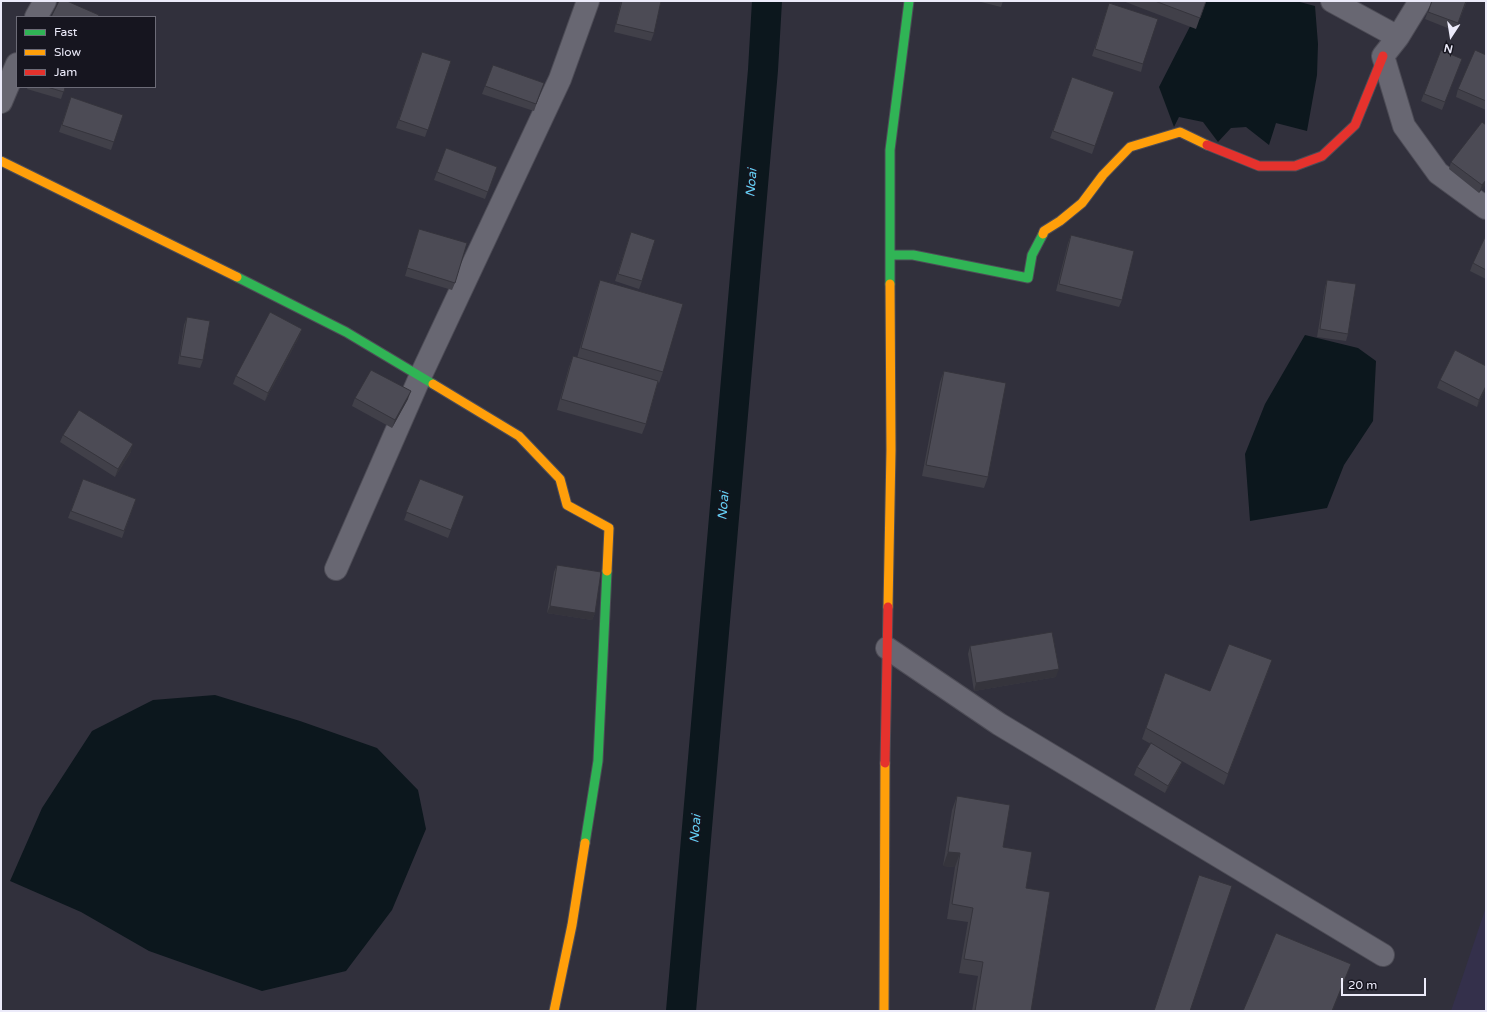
<!DOCTYPE html>
<style>
body{margin:0}
#map{position:relative;width:1487px;height:1012px;overflow:hidden;background:#31303c;font-family:"Varela Round",sans-serif}
canvas{display:block}
.frame{position:absolute;inset:0;border:2px solid #ecebfa;pointer-events:none}
.legend{position:absolute;left:16px;top:16px;width:140px;height:72px;box-sizing:border-box;background:#16151f;border:1px solid #6c6b77;margin:0;padding:5px 7px;list-style:none;font-size:12px;color:#ecebfa}
.legend li{display:flex;align-items:center;gap:8px;height:20px}
.legend b{width:20px;border:1px solid #6c6b77}
.north{position:absolute;left:1431px;top:16px;width:40px;height:40px;-webkit-text-stroke:3px #16151f;paint-order:stroke;rotate:192deg;font-size:11px;font-weight:700;line-height:16px;text-align:center;color:#ecebfa}
.north::after{content:'';display:block;margin:auto;width:14px;height:18px;background:#ecebfa;clip-path:polygon(50% 0,100% 100%,50% 72%,0 100%)}
.scale{position:absolute;left:1341px;top:978px;width:85px;height:18px;box-sizing:border-box;border:2px solid #ecebfa;border-top:0;padding-left:5px;font-size:12px;line-height:14px;white-space:nowrap;color:#ecebfa;-webkit-text-stroke:3px #16151f;paint-order:stroke}
</style>
<div id="map">
<canvas width="1487" height="1012"></canvas>
<div class="frame"></div>
<ul class="legend">
<li><b style="height:5px;background:#30b455"></b>Fast</li>
<li><b style="height:5px;background:#ff9f0a"></b>Slow</li>
<li><b style="height:5px;background:#e5322d"></b>Jam</li>
</ul>
<div class="north">N</div>
<div class="scale">20 m</div>
</div>
<script>
const c = document.querySelector('canvas').getContext('2d');
c.lineJoin = 'round';
function paint(path, color) { c.fillStyle = color; c.fill(path, 'evenodd'); }
const poly = rows => new Path2D(rows.map(r => 'M' + r).join(''));
function trace(path, color, width, dash) { c.strokeStyle = color; c.lineWidth = width; c.lineCap = dash ? 'butt' : 'round'; c.setLineDash(dash || []); c.stroke(path); }
function drawText(font, color, halo, rows, align = 'center') {
  c.font = font + ' "Varela Round",sans-serif'; c.lineWidth = 3; c.setLineDash([]); c.textBaseline = 'middle'; c.strokeStyle = halo; c.fillStyle = color; for (const [text, x, y, turn = 0] of rows) {
    c.save(); c.translate(x, y); c.rotate((+turn || 0) * Math.PI / 180); c.textAlign = isNaN(turn) ? turn : align; if (halo) c.strokeText(text, 0, 0); c.fillText(text, 0, 0); c.restore();
  }
}
const built = poly([
 [1486,907,1486,1011,1451,1011]
]);
const water = poly([
 [1203,1,1296,1,1315,6,1318,44,1317,75,1307,131,1276,123,1269,145,1246,127,1231,128,1218,142,1203,122,1179,117,1174,127,1159,87],
 [1305,335,1358,348,1376,361,1373,421,1344,465,1327,508,1250,521,1245,454,1265,404],
 [215,695,300,721,377,748,418,790,426,829,392,910,346,971,262,991,149,951,81,912,10,881,42,808,92,731,153,700]
]);
const canal = poly([
 [681,1011,763,70,767,1]
]);
const street = poly([
 [1332,1,1398,37,1420,1],
 [36,17,45,1],
 [1398,37,1383,56,1404,126,1438,173,1486,208],
 [1,102,17,64],
 [336,569,420,377,560,79,588,1],
 [887,648,999,724,1383,955]
]);
const fast = poly([
 [890,255,913,255,1028,278,1032,255,1043,234],
 [237,277,346,332,433,384],
 [890,284,890,150,909,1],
 [585,843,598,761,607,571]
]);
const slow = poly([
 [1,161,237,277],
 [1043,234,1044,231,1060,221,1082,203,1103,175,1130,147,1180,132,1207,145],
 [433,384,519,436,560,479,567,505,609,528,607,571],
 [888,607,891,450,890,284],
 [554,1011,572,925,585,843],
 [884,1011,885,763]
]);
const jam = poly([
 [1207,145,1259,166,1295,166,1322,156,1355,125,1383,56],
 [885,763,888,607]
]);
const wall = poly([
 [621,1,661,1,654,33,651,41,614,32],
 [977,1,1003,1,1001,7],
 [1123,1,1206,1,1196,29],
 [1432,1,1467,1,1455,31,1425,19],
 [1109,3,1143,64,1141,72,1092,56],
 [1441,50,1462,59,1442,110,1421,101],
 [1486,55,1486,110,1456,97,1458,89],
 [419,59,451,61,425,137,396,128],
 [493,65,544,83,534,111,482,94],
 [1072,77,1114,92,1092,154,1050,138],
 [28,87,65,87,61,99,27,89],
 [71,97,123,115,111,150,59,132],
 [1486,125,1486,184,1479,193,1449,169,1451,162],
 [446,148,497,167,485,199,434,180],
 [419,229,455,283,452,290,405,276],
 [631,232,642,281,639,289,615,281],
 [1071,235,1122,300,1119,307,1056,291,1068,243],
 [1486,235,1486,279,1470,271,1473,263],
 [600,280,663,372,659,383,658,382,646,424,642,434,557,410,569,367,573,356,577,358,596,291],
 [1327,280,1348,334,1346,341,1317,337,1325,287],
 [187,317,203,360,200,368,178,364,184,325],
 [302,329,299,337,265,401,233,384,236,376],
 [944,371,988,477,984,488,922,476,940,382],
 [1440,380,1486,388,1477,407,1437,388],
 [355,398,408,399,392,428,352,406],
 [63,435,131,452,115,477,60,442],
 [83,479,136,499,122,538,68,518],
 [420,479,464,496,448,538,404,520],
 [557,565,595,613,592,620,547,613,554,572],
 [970,646,1056,677,974,691,968,654],
 [1268,671,1224,785,1168,753,1182,762,1179,769,1165,793,1134,775,1137,767,1151,744,1142,739,1165,673,1210,691],
 [957,796,1003,847,1026,888,1031,1011,972,1011,978,976,959,973,968,922,947,919,955,867,943,866,952,810]
]);
const shadedWall = poly([
 [1486,180,1486,184,1479,193,1482,185],
 [302,329,299,337,265,401,268,393],
 [1486,386,1486,388,1477,407,1479,400],
 [411,391,408,399,392,428,395,420],
 [133,444,131,452,115,477,118,469],
 [550,606,595,613,592,620,547,613],
 [1059,669,1056,677,974,691,976,683],
 [1182,762,1179,769,1165,793,1168,786],
 [948,852,960,853,955,867,943,866],
 [1351,964,1346,978,1333,1011,1332,1011]
]);
const building = poly([
 [59,1,67,1,99,15,98,17,51,17,59,1],
 [622,1,661,1,654,33,616,24,622,1],
 [1155,1,1206,1,1200,18,1155,1],
 [1432,1,1466,1,1458,23,1428,12,1432,1],
 [1109,3,1158,19,1143,64,1095,49,1109,3],
 [1441,50,1462,59,1445,102,1424,94,1441,50],
 [1475,50,1486,55,1486,101,1458,89,1475,50],
 [422,52,451,61,428,130,399,120,422,52],
 [493,65,544,83,536,104,485,86,493,65],
 [1072,77,1114,92,1095,146,1053,131,1072,77],
 [47,87,65,87,64,92,47,87],
 [71,97,123,115,114,142,62,125,71,97],
 [1482,122,1486,125,1486,180,1482,185,1451,162,1482,122],
 [446,148,497,167,488,192,437,172,446,148],
 [419,229,467,243,455,283,407,268,419,229],
 [631,232,655,240,642,281,618,274,631,232],
 [1071,235,1134,251,1122,300,1059,284,1071,235],
 [1486,235,1486,270,1473,263,1486,235],
 [600,280,683,304,663,372,581,348,600,280],
 [1327,280,1356,284,1348,334,1320,329,1327,280],
 [270,312,302,329,268,393,236,376,270,312],
 [187,317,210,321,203,360,180,356,187,317],
 [1455,350,1486,366,1486,386,1479,400,1440,380,1455,350],
 [573,356,658,381,646,424,561,399,573,356],
 [371,370,411,391,395,420,355,398,371,370],
 [944,371,1006,383,988,477,926,465,944,371],
 [79,410,133,444,118,469,63,435,79,410],
 [83,479,136,499,124,531,71,511,83,479],
 [420,479,464,496,451,530,406,512,420,479],
 [557,565,601,572,595,613,550,606,557,565],
 [1052,632,1059,669,976,683,970,646,1052,632],
 [1229,644,1272,660,1228,774,1146,728,1165,673,1210,691,1229,644],
 [1151,743,1182,762,1168,786,1137,767,1151,743],
 [957,796,1010,805,1003,847,1032,852,1026,888,1050,892,1031,1011,975,1011,983,962,964,959,973,908,952,904,960,853,948,852,957,796],
 [1199,875,1232,886,1190,1011,1154,1011,1199,875],
 [1276,933,1351,964,1332,1011,1243,1011,1276,933]
]);
const waterNames = [
 ["Noai",752,183,-85],
 ["Noai",724,506,-85],
 ["Noai",696,829,-85]
];
paint(built, '#34304b');
paint(water, '#0c171d');
trace(canal, '#0c171d', 30);
trace(street, '#4d4c56', 24);
trace(fast, '#4d4c56', 11);
trace(slow, '#4d4c56', 11);
trace(jam, '#4d4c56', 11);
trace(street, '#686772', 22);
trace(fast, '#30b455', 9);
trace(slow, '#ff9f0a', 9);
trace(jam, '#e5322d', 9);
paint(wall, '#414049');
paint(shadedWall, '#35343c');
paint(building, '#4c4b55');
trace(building, '#35343c', 1);
drawText('italic 13px', '#65d1f6', '#16151f', waterNames);
</script>
